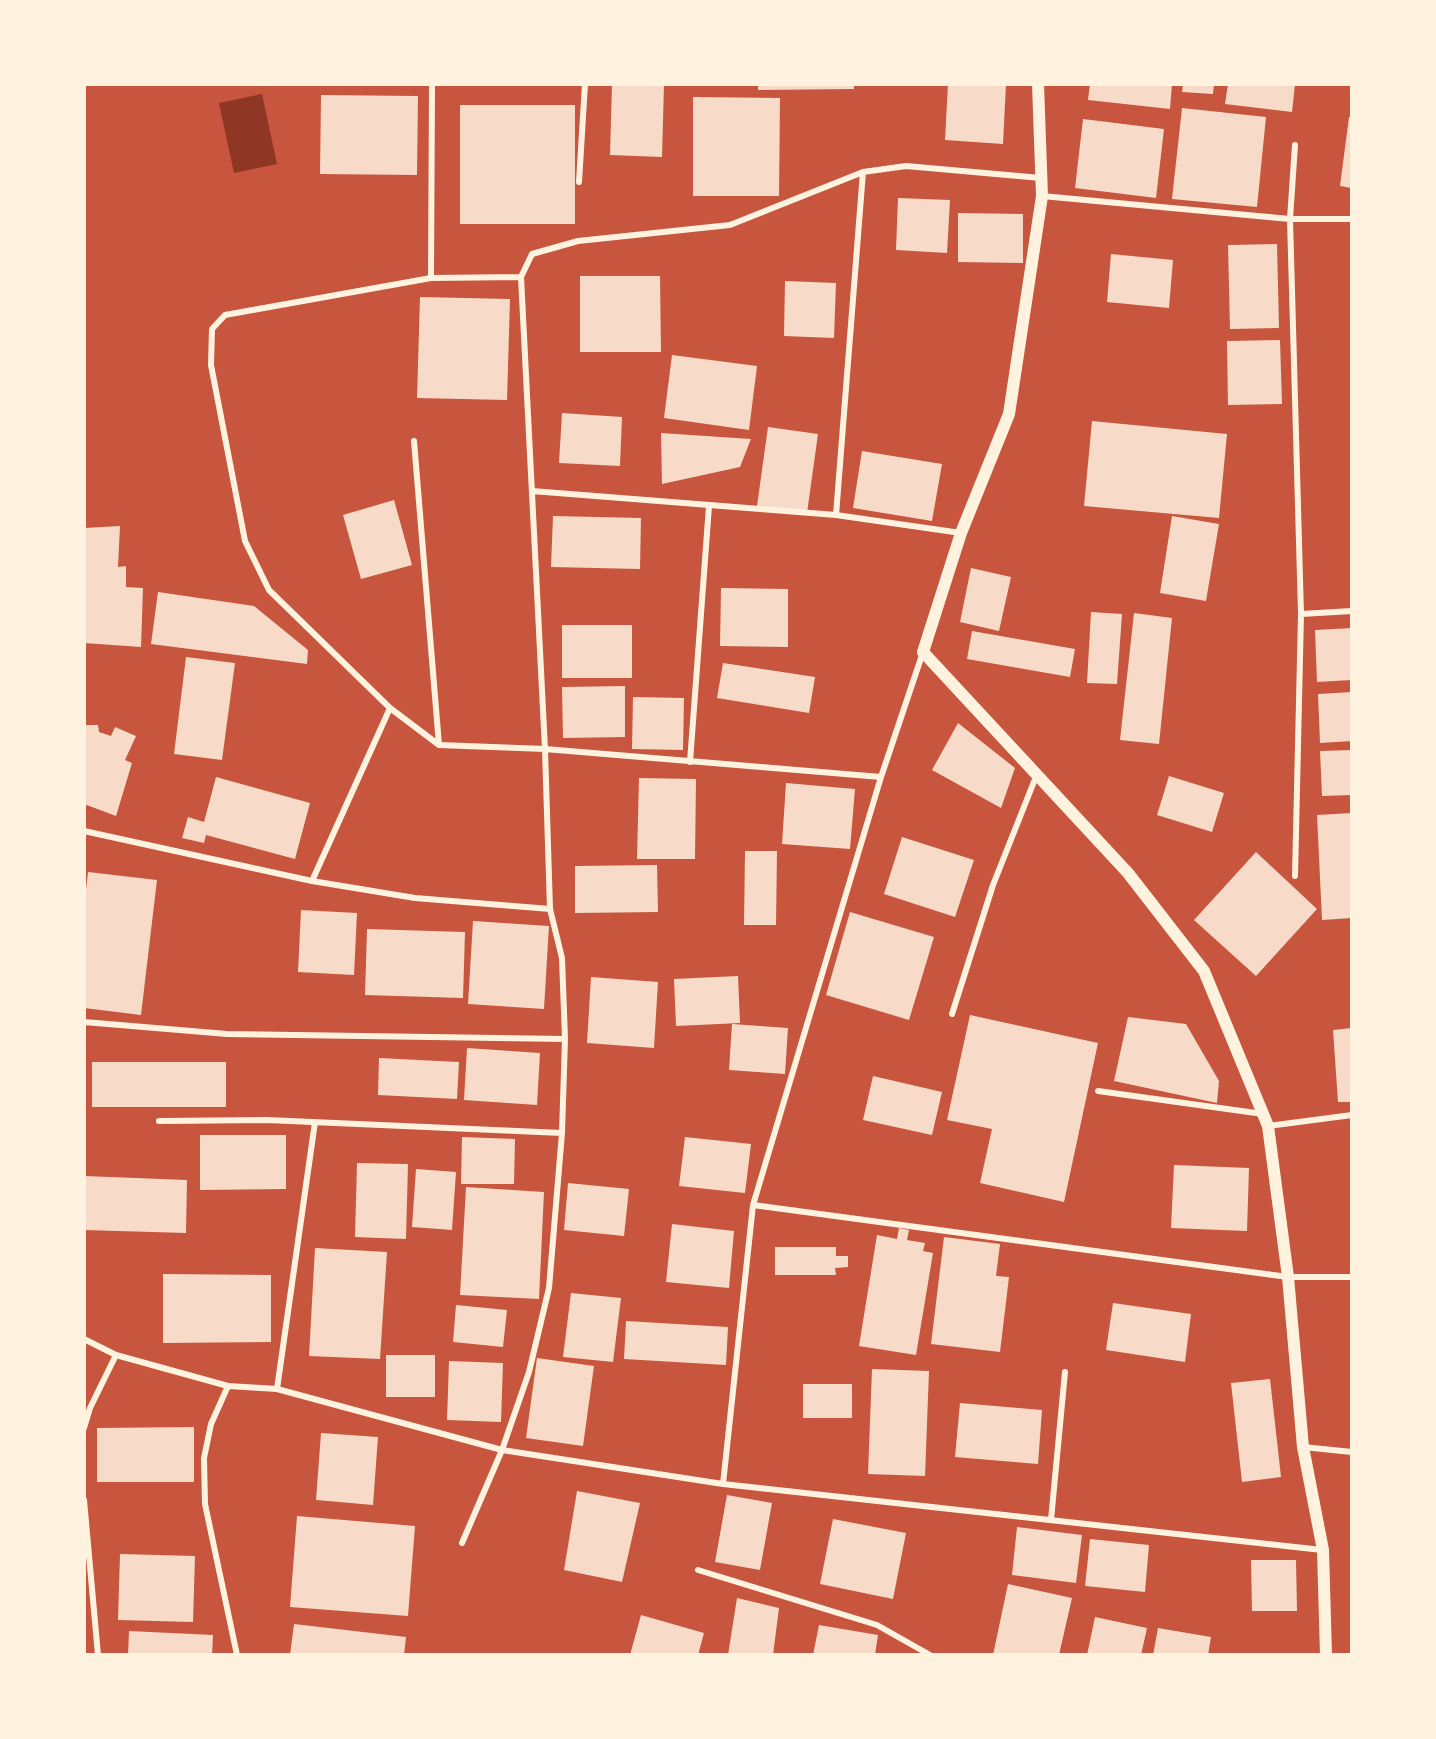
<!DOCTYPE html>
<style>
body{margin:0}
#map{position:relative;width:1436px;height:1739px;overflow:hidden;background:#c8553d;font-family:Jost,sans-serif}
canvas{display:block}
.frame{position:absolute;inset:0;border:86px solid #fff3e0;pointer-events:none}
</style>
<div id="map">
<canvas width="1436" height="1739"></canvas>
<div class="frame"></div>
</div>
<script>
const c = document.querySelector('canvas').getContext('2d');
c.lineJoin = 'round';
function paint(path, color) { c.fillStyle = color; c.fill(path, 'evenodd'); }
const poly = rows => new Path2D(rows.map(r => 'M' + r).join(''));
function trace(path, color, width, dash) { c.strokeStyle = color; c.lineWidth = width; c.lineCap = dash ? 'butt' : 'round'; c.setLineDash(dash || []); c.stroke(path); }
const water = poly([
 [262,94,277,164,234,173,219,103]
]);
const building = poly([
 [612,84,664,84,662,157,610,155],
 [758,84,854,84,854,89,758,90],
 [948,84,1006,84,1003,144,945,140],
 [1090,84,1172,84,1170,109,1088,100],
 [1183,84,1214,84,1213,94,1182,92],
 [1228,84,1295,84,1292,112,1225,104],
 [321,95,418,96,417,175,320,174],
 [693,97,780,98,779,196,693,196],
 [460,105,575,105,575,224,460,224],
 [1182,108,1266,117,1257,207,1172,199],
 [1349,117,1352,117,1352,188,1340,186],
 [1083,119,1164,129,1156,198,1075,188],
 [898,198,950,200,947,253,896,250],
 [958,213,1023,214,1023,263,958,262],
 [1277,244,1279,328,1230,329,1228,245],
 [1111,254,1173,260,1169,308,1107,302],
 [580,276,660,276,661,352,580,352],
 [785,281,836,283,834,338,784,336],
 [420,297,510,299,507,400,417,398],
 [1280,340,1282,404,1228,405,1227,341],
 [672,355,757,366,749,430,664,418],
 [562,413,622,417,620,466,559,463],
 [1092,421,1227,434,1219,518,1084,506],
 [768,427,818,434,807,513,757,506],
 [661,433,751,439,740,467,662,484],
 [862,451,942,464,932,521,853,508],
 [394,500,412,565,361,579,343,515],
 [553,516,641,518,640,569,551,567],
 [1172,516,1219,524,1206,601,1160,593],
 [120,526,118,567,126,566,126,587,143,588,141,647,84,643,84,528],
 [971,568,1011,577,999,631,960,622],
 [721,588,788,589,788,647,720,646],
 [158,592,254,606,308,650,307,664,151,644],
 [1091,612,1122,614,1117,684,1087,683],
 [1134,613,1172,618,1159,744,1120,740],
 [562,625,632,625,632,678,562,678],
 [1352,628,1352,680,1317,682,1315,630],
 [972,631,1075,649,1070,677,967,659],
 [186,657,235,663,222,760,174,754],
 [723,663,815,677,809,713,717,698],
 [625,686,625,737,563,738,562,687],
 [1352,692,1352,741,1320,743,1318,694],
 [633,697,684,698,683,750,632,749],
 [958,723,1015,768,1001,808,932,770],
 [84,725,98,725,99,732,111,736,115,727,136,736,125,760,132,763,116,816,84,804],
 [1352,750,1352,795,1322,796,1320,751],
 [1169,776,1224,793,1212,832,1157,815],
 [216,777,310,803,295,859,206,835,204,843,182,838,188,817,204,822],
 [639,778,696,779,695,859,637,859],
 [786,783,855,789,850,849,782,844],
 [1352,813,1352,918,1322,920,1317,815],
 [902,837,974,860,955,917,884,894],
 [745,851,777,851,776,925,744,925],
 [1256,852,1317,909,1256,976,1194,920],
 [657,865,658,912,575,913,575,866],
 [88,872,157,880,141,1015,84,1008,84,907],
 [301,910,357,913,354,975,298,972],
 [850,912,934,937,909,1020,826,995],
 [473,921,549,926,544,1009,468,1004],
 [367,929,465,932,463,998,365,995],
 [738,976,740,1023,676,1026,674,979],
 [591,977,658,982,654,1048,587,1043],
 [970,1015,1098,1043,1064,1202,980,1183,992,1129,947,1120],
 [1128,1017,1186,1024,1219,1081,1217,1103,1114,1081],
 [732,1024,788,1028,785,1074,729,1070],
 [1352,1028,1352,1102,1338,1102,1333,1030],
 [467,1048,540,1053,537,1105,464,1100],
 [379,1058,459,1062,457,1099,378,1095],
 [92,1062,226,1062,226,1107,92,1107],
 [873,1076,942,1092,932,1135,863,1120],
 [200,1135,286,1135,286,1189,200,1190],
 [462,1137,515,1139,514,1184,461,1184],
 [685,1137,751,1144,745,1193,679,1186],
 [357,1163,408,1164,406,1239,355,1237],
 [1174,1165,1249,1168,1247,1231,1171,1228],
 [416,1169,456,1172,452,1230,412,1227],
 [84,1176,187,1180,186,1233,84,1230],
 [568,1183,629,1189,624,1236,564,1230],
 [466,1187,544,1192,539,1299,460,1295],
 [672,1224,734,1231,729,1288,666,1282],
 [899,1228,909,1230,907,1240,925,1243,923,1251,933,1253,916,1355,859,1346,877,1235,897,1239],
 [944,1237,1000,1244,996,1276,1009,1277,1000,1352,931,1344],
 [775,1247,836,1247,836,1256,848,1256,848,1267,835,1268,836,1275,775,1275],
 [315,1248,387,1252,380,1359,309,1356],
 [163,1274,271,1275,271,1342,163,1343],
 [571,1293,621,1298,613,1362,563,1357],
 [1113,1303,1191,1314,1185,1362,1106,1350],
 [456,1305,507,1310,503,1347,453,1342],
 [626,1321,728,1327,726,1365,624,1359],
 [386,1355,435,1355,435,1397,386,1397],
 [537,1358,594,1366,583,1446,526,1438],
 [449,1361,503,1363,501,1422,447,1420],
 [872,1369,929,1371,925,1476,868,1474],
 [1270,1379,1281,1477,1242,1482,1231,1383],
 [803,1384,852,1384,852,1418,803,1418],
 [960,1403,1042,1410,1038,1464,955,1457],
 [194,1427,194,1482,97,1482,97,1428],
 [321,1433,378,1437,373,1505,316,1500],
 [577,1491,640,1503,622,1582,564,1570],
 [727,1495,772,1503,760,1570,715,1562],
 [297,1516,415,1526,408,1616,290,1607],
 [833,1519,906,1533,893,1599,820,1584],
 [1017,1527,1082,1535,1076,1583,1012,1575],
 [1090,1539,1149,1545,1145,1592,1085,1586],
 [120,1554,195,1556,193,1622,118,1620],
 [1251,1560,1296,1560,1297,1611,1252,1611],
 [1008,1584,1072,1598,1059,1655,993,1655],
 [737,1598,779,1608,773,1655,728,1655],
 [641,1615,704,1633,698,1655,630,1655],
 [1095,1617,1147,1628,1141,1655,1087,1655],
 [294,1624,406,1637,404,1655,290,1655],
 [819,1625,878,1635,875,1655,813,1655],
 [1158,1628,1211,1637,1208,1655,1153,1655],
 [129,1631,213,1635,212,1655,128,1655]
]);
const minor = poly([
 [579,182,585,84],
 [1042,196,1290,219,1352,219],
 [521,277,431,278,225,315,212,329,211,365,245,541,269,590,390,708,439,745,545,749,881,777],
 [431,278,432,84],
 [414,441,439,745],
 [532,491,836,515,961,533],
 [836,515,863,172],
 [1301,614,1352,611],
 [690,762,709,506],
 [84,831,312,881,415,898,550,909],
 [1295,876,1301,614,1290,219,1295,145],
 [312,881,390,708],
 [952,1014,993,885,1037,774],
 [84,1022,227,1034,565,1039],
 [1098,1091,1263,1114],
 [159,1121,267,1120,562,1133],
 [1268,1126,1352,1115],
 [753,1205,1288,1277,1352,1277],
 [84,1339,116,1355,228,1386,277,1389,502,1450,723,1484,1322,1550],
 [228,1386,211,1424,204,1458,205,1504,237,1655],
 [277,1389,315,1122],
 [84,1428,90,1408,116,1355],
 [1303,1447,1352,1452],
 [723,1484,753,1205,881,777,923,652],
 [84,1500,98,1655],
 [1051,1520,1065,1372],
 [462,1543,502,1450,529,1372,549,1288,562,1133,565,1039,562,958,550,909,545,749,521,277,532,254,578,241,730,225,863,172,906,166,1041,178],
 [698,1570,877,1625,930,1655]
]);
const secondary = poly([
 [1038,84,1042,196,1009,414,961,533,923,652,1128,873,1204,971,1268,1126,1288,1277,1303,1447,1323,1550,1326,1655]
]);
paint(water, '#8f3625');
paint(building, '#f7dbc8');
trace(minor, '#fff3e0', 6);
trace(secondary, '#fff3e0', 12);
</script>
